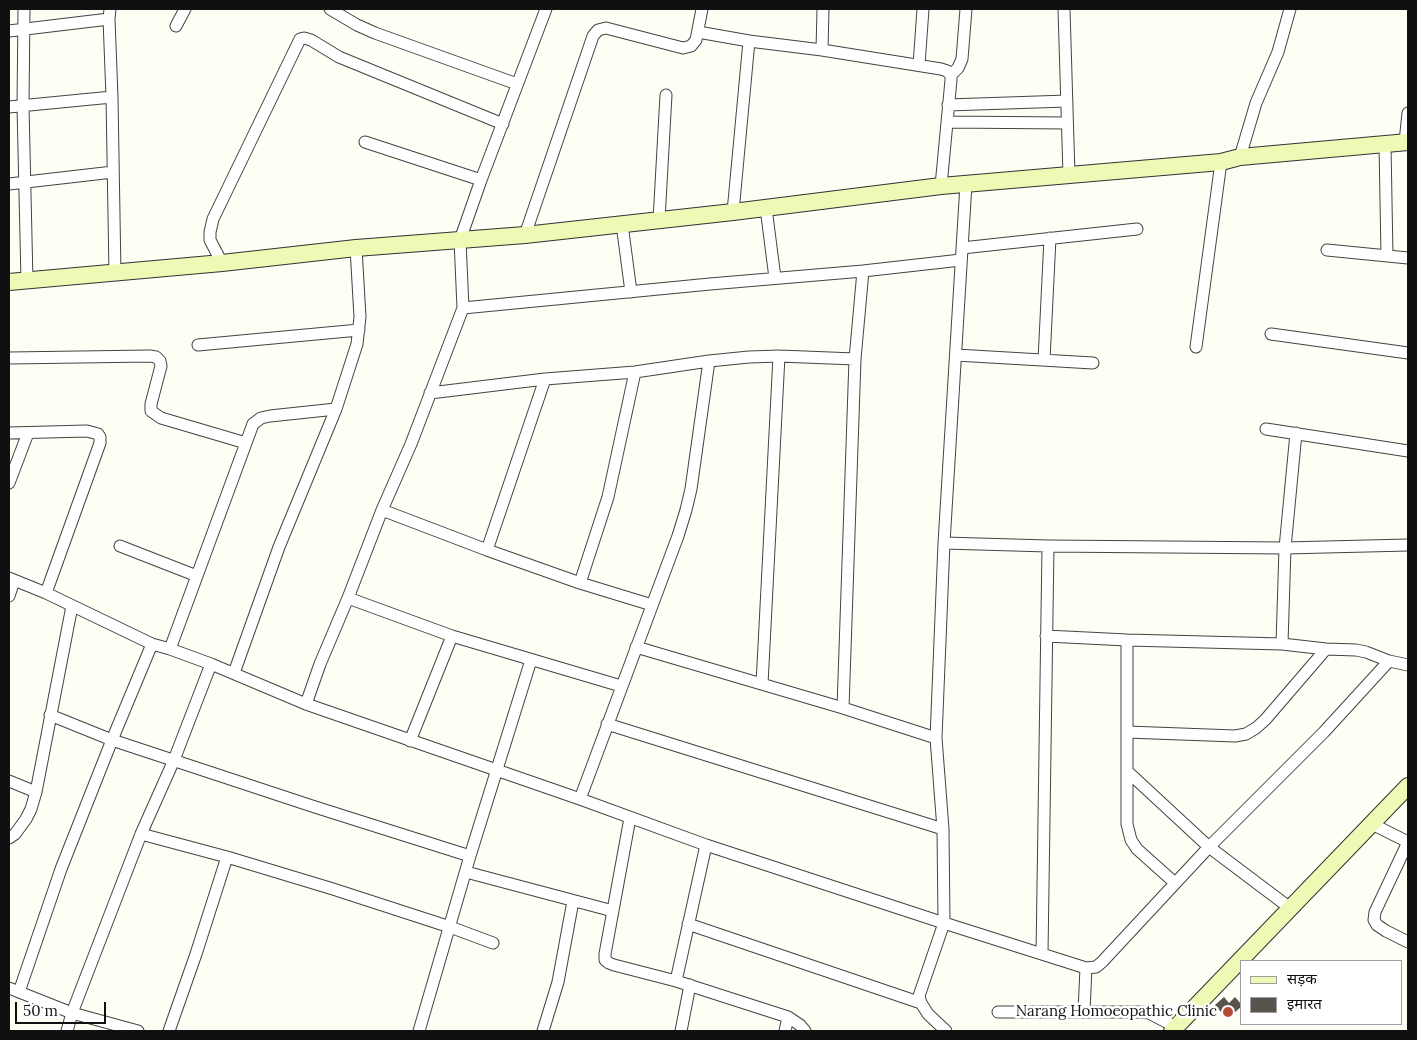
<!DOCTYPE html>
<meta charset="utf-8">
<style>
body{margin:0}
#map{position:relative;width:1417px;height:1040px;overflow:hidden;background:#fefef4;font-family:Lora,"Noto Sans Devanagari",serif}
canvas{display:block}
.frame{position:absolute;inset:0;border:10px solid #101010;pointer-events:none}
.legend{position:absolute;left:1240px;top:960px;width:162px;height:65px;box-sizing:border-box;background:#fff;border:1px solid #9f9f9f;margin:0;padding:6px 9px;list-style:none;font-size:15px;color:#101010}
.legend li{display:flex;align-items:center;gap:10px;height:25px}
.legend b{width:25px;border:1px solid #9f9f9f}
.scale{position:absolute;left:15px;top:1002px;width:91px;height:22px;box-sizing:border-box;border:2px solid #101010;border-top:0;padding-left:6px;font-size:15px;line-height:18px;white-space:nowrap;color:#101010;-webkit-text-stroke:4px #fff;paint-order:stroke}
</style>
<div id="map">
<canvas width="1417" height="1040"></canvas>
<div class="frame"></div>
<ul class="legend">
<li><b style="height:6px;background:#f0f8b5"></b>सड़क</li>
<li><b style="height:14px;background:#58534d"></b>इमारत</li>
</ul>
<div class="scale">50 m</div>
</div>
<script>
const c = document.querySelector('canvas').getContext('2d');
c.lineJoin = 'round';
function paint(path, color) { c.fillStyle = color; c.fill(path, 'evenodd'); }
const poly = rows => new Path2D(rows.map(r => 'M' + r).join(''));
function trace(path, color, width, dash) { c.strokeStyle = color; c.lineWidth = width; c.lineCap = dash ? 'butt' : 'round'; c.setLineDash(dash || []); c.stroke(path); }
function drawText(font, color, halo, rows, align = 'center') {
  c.font = font + ' Lora,serif'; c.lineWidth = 5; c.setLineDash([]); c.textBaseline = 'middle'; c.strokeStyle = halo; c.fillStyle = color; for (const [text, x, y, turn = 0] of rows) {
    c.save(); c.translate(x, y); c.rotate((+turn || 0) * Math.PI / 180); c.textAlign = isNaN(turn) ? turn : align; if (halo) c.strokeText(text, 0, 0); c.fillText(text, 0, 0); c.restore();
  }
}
const building = poly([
 [1224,997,1229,1003,1235,997,1241,1004,1241,1007,1227,1019,1215,1005]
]);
const street = poly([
 [24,9,23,106,27,281],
 [110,9,109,19,112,97,115,274],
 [330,9,357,25,375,33,517,84],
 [1064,9,1069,175],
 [176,26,185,9],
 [9,31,109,19],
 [698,32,749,41],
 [822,50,823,9],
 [919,65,923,9],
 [951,75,958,68,962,59,966,9],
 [948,105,1067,101],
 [9,107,112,97],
 [947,122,1067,123],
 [365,142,481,180],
 [1405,142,1408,113],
 [1385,145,1387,256],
 [1240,157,1256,103,1278,52,1290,9],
 [9,184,113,172],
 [766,208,775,278],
 [733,212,749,41,822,50,941,69,947,71,951,75,951,80,941,186],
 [659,220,666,95],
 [622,224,631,292],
 [525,235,593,36,598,30,606,28,683,48,691,46,696,40,702,9],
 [962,248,1137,229],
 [1327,250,1408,258],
 [222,263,210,240,210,232,213,219,300,39,304,38,311,40,339,57,503,124],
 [463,308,710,284,863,271,961,260],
 [1271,334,1408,353],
 [198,345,359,330],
 [1196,347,1221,162],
 [956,355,1093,363],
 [9,358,150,356,156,357,160,361,161,366,151,404,151,411,161,418,246,443],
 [1044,360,1050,238],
 [430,393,545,379,635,372,709,361,749,357,779,356,855,359],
 [1266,429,1408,451],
 [9,433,87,431,98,434,100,437,100,443,46,593],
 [9,483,28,433],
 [382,510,487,550,580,583,652,605],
 [944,543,1048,546,1285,548,1408,545],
 [120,546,197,576],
 [487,550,545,379],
 [9,578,46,593,152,644],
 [580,583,608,497,635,372],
 [9,596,14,581],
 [348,598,452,636,621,686],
 [1046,636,1127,640,1282,644,1326,649,1356,650,1366,652,1389,661,1408,665],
 [1127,640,1127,824,1131,840,1137,849,1175,883],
 [1282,644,1285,548,1296,433],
 [636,647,843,708,936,738],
 [170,649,211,664],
 [234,673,279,547,336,409,357,344,360,317,356,248],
 [762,684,779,356],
 [306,704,580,799,706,845,944,923,1086,968,1096,967,1102,962,1209,847,1324,732,1389,661],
 [843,708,855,359,863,271],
 [50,715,112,740,315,807,470,856],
 [607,724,943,829],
 [1127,732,1235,736,1246,734,1256,728,1265,720,1326,649],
 [410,741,452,636],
 [1127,771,1209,847,1290,908],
 [9,781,36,792],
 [580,799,678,536,686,510,691,489,709,361],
 [630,818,605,954,605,960,609,963,614,965,676,981,788,1017,785,1031],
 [1372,824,1408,842],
 [9,838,15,834,26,819,31,809,36,792,72,606],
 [1408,842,1375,912,1374,920,1377,925,1386,931,1408,942],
 [227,857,333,889,450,927,493,943],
 [466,872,613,911],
 [688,924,921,1003],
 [1042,954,1048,546],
 [676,981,706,845],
 [9,988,72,1013,138,1031],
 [19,992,61,869,112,740,152,644,170,649,253,424,261,418,270,416,336,409],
 [998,1012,1141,1012,1149,1013,1176,1027],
 [1084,1012,1086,968],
 [788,1017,800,1025,805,1031],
 [67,1031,72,1013,141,834],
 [169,1031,196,954,227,857,141,834,174,760,211,664,306,704,320,664,348,598,382,510,411,444,463,308,460,240,481,180,546,9],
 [419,1031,470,856,531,660],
 [543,1031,558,982,573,901],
 [681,1031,690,985],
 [946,1031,928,1014,921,1003,919,996,944,923,943,829,936,738,944,543,966,184]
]);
const secondary = poly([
 [9,282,222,263,356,248,525,235,733,212,941,186,1221,162,1240,157,1408,142],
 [1172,1031,1408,786]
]);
const markers = [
 [1228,1012,6,"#b44a33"]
];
const poiNames = [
 ["Narang Homoeopathic Clinic",1217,1012]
];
paint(building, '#58534d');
trace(street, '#434343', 13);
trace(secondary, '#323232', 18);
trace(street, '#fff', 11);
trace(secondary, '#f0f8b5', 16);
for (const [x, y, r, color] of markers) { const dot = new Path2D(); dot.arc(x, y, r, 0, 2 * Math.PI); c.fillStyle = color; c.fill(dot); trace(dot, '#fff', 2); }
drawText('15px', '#101010', '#fff', poiNames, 'right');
</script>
